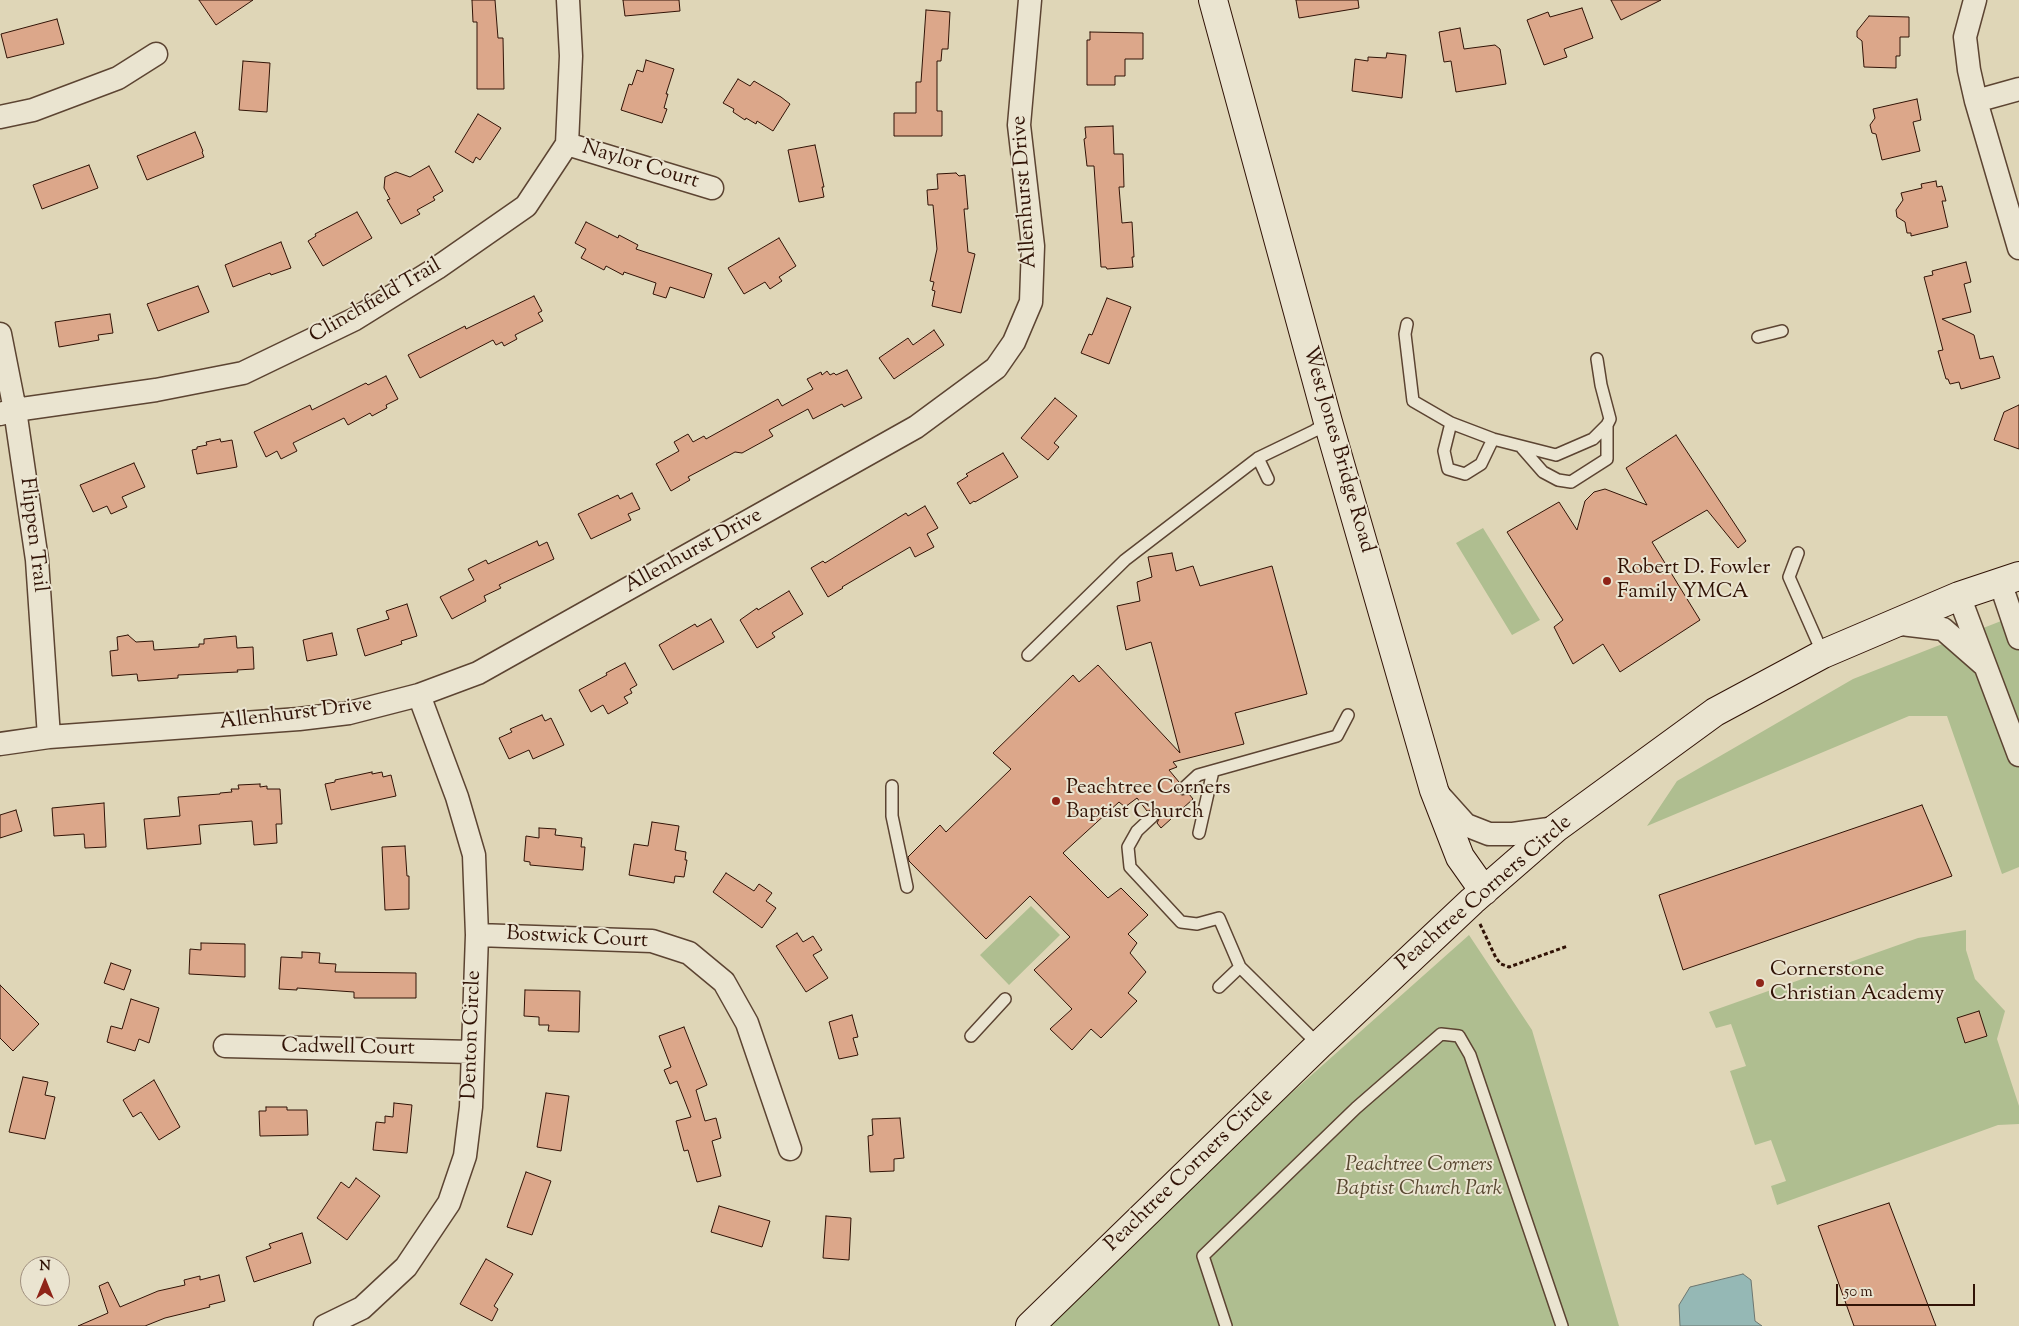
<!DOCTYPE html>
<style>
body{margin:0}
#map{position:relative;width:2019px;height:1326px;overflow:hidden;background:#dfd6b7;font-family:"Sorts Mill Goudy",serif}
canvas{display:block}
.north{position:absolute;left:20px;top:1256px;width:50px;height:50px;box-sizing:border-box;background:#eae4d0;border:1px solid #a0907f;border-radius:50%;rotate:0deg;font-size:14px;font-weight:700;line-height:20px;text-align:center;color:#311306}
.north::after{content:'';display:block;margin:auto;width:18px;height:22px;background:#8f2418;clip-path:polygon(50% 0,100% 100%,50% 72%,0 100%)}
.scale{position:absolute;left:1836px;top:1284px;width:139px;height:22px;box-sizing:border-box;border:2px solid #311306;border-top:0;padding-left:6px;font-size:15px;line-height:18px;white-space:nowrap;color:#311306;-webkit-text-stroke:4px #eae4d0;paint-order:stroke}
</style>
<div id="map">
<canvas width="2019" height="1326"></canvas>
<div class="north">N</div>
<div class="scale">50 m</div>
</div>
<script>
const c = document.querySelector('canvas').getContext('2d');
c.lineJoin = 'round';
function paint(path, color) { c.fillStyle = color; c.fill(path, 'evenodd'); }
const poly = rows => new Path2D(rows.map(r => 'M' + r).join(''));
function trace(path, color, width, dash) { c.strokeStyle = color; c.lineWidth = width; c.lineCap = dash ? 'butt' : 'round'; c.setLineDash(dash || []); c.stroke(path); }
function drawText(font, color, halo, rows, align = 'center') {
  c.font = font + ' "Sorts Mill Goudy",serif'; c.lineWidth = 4; c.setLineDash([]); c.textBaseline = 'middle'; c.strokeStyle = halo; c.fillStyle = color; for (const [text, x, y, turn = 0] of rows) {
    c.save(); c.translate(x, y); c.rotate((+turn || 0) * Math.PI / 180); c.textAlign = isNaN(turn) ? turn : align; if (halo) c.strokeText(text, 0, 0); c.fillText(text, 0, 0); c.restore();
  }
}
const green = poly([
 [1483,528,1540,620,1512,635,1456,543],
 [2019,614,2019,867,2002,874,1947,716,1909,716,1647,826,1677,781,1853,679],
 [1031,906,1060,935,1009,985,980,955],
 [1966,930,1966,950,1975,979,2005,1011,1997,1039,2019,1106,2019,1124,1998,1125,1777,1205,1771,1186,1786,1181,1771,1140,1755,1145,1730,1071,1746,1066,1731,1024,1716,1028,1709,1012,1918,938],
 [1469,935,1532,1030,1619,1326,1037,1326,1035,1321]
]);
const water = poly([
 [1743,1274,1751,1280,1755,1321,1762,1326,1680,1326,1679,1305,1690,1287,1743,1274]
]);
const building = poly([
 [199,0,253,0,216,25,199,0],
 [472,0,495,0,498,38,503,38,504,89,477,89,477,22,473,22,472,0],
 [623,0,679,0,680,11,625,16,623,0],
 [1296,0,1358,0,1359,8,1299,18,1296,0],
 [1611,0,1661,0,1621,20,1611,0],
 [1582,8,1593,38,1564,49,1567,57,1544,65,1527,20,1548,12,1550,17,1582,8],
 [926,10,950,12,948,49,942,49,941,61,937,61,937,111,942,111,942,136,894,136,894,113,916,113,916,82,921,82,926,10],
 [1869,16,1909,17,1909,37,1900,37,1900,56,1896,56,1896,68,1864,67,1862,41,1857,37,1857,31,1869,16],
 [57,19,64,44,7,58,1,34,57,19],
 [1460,28,1464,49,1495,45,1500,49,1506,84,1456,92,1451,61,1444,62,1439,32,1460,28],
 [1090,32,1143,33,1143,59,1125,59,1125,76,1115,76,1115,85,1087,85,1087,40,1090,40,1090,32],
 [1387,53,1406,55,1402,98,1352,91,1355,59,1368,61,1368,57,1386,58,1387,53],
 [646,60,674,69,666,94,668,94,664,108,667,109,662,123,621,110,629,84,632,85,637,70,643,72,646,60],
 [243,61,270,63,267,112,239,110,243,61],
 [738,79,750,86,754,81,781,97,790,104,773,131,757,121,756,124,746,118,745,120,733,112,734,109,723,103,738,79],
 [1917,99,1921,120,1913,122,1920,151,1882,160,1876,134,1872,133,1870,125,1875,118,1873,109,1917,99],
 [478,114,501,128,480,160,476,157,473,163,455,152,478,114],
 [1113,126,1114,154,1123,154,1124,187,1119,187,1122,223,1132,222,1134,257,1132,257,1133,267,1107,269,1106,267,1101,267,1094,166,1087,166,1084,139,1086,138,1085,127,1113,126],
 [195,132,203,151,202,152,204,157,147,180,137,156,195,132],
 [815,145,824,187,822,187,824,197,799,202,788,150,815,145],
 [89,165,98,188,42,209,33,185,89,165],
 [429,166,443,191,433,197,435,200,417,210,420,214,401,224,387,200,390,199,384,188,385,177,396,172,410,177,429,166],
 [956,173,959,176,965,175,968,209,964,209,968,252,975,254,961,313,932,306,935,291,932,290,934,282,930,281,937,249,933,205,928,205,927,190,938,189,937,174,956,173],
 [1936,181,1937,187,1942,186,1946,201,1942,201,1948,227,1911,236,1911,233,1907,233,1905,222,1897,217,1896,210,1903,200,1901,193,1922,188,1921,184,1936,181],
 [357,212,372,238,323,266,308,241,316,236,315,234,357,212],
 [586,222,618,238,619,235,638,245,636,249,712,274,704,298,670,287,666,298,653,294,656,283,624,272,623,275,606,266,604,270,581,258,586,249,575,243,586,222],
 [779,238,796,266,779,277,782,281,770,289,765,282,744,294,728,268,779,238],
 [281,242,291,268,271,275,270,273,233,287,225,265,281,242],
 [1966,262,1971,282,1964,284,1971,312,1942,319,1974,335,1980,359,1993,356,2000,378,1961,389,1959,382,1950,384,1948,379,1946,379,1938,351,1943,350,1924,277,1933,275,1932,271,1966,262],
 [198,286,209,312,158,331,147,304,198,286],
 [534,296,542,311,538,313,543,321,515,335,517,339,504,346,502,342,496,345,493,340,420,378,408,355,465,326,466,329,534,296],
 [1107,298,1131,307,1109,364,1081,353,1089,334,1092,335,1107,298],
 [110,314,113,333,98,335,99,340,59,347,55,322,110,314],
 [934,330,944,345,894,379,879,358,908,338,913,345,934,330],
 [847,370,862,398,844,407,842,404,813,419,808,409,769,430,773,436,742,453,735,452,688,477,690,480,671,491,656,464,679,451,674,442,688,434,693,442,704,436,706,439,778,399,782,406,813,389,807,379,821,372,822,375,827,371,830,375,834,373,836,375,847,370],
 [386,376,398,399,386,405,387,408,372,416,370,413,348,425,344,418,293,443,297,451,281,459,277,451,266,457,254,432,310,405,312,410,366,383,368,385,386,376],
 [1055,398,1077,416,1054,443,1059,447,1048,460,1021,438,1055,398],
 [2019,405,2019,449,1994,440,2004,412,2019,405],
 [1676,435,1746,541,1738,548,1707,510,1652,542,1700,620,1620,672,1603,644,1573,664,1554,627,1563,620,1507,532,1559,502,1577,530,1585,501,1594,492,1605,489,1647,505,1626,468,1676,435],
 [220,439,221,442,232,440,237,467,197,474,192,450,197,449,197,447,207,445,206,442,220,439],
 [1003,453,1018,477,975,502,974,501,970,504,957,483,968,476,966,474,1003,453],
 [134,463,145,487,122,497,127,507,111,514,107,506,93,512,80,485,134,463],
 [632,493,640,509,628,514,631,520,591,539,578,514,618,495,620,499,632,493],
 [925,506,938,528,927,534,934,547,915,557,910,547,842,587,843,588,828,597,811,568,823,561,825,563,906,513,908,516,925,506],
 [537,541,539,546,547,542,554,559,499,585,501,588,484,596,486,601,452,619,440,597,474,580,468,569,486,560,488,564,537,541],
 [1172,553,1176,571,1193,566,1200,586,1272,566,1307,694,1235,713,1244,744,1173,762,1177,767,1169,770,1179,782,1177,786,1178,793,1182,795,1189,794,1193,799,1161,828,1157,823,1159,819,1158,812,1154,810,1147,811,1137,798,1125,807,1119,802,1063,853,1108,898,1121,888,1148,915,1128,934,1137,943,1130,953,1146,972,1128,993,1137,1001,1101,1038,1091,1029,1072,1050,1050,1029,1072,1009,1034,970,1070,937,1030,896,986,939,909,861,908,857,940,825,946,832,1011,769,993,753,1073,675,1079,682,1098,665,1180,753,1151,642,1126,650,1117,606,1140,601,1137,582,1152,577,1148,557,1172,553],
 [789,591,803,614,772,633,775,637,757,648,740,620,757,608,758,610,789,591],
 [407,604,417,636,401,641,402,644,365,656,357,629,389,619,386,611,407,604],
 [711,619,724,642,673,670,659,645,695,624,697,627,711,619],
 [332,633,337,655,307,661,303,640,332,633],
 [128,635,136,642,153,641,154,650,199,647,199,644,204,644,204,639,236,636,237,648,253,647,254,669,237,670,238,672,178,675,178,678,138,681,137,674,112,676,110,651,118,650,117,637,128,635],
 [625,663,637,685,630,689,632,693,624,697,628,703,608,714,603,705,591,712,579,690,607,675,606,673,625,663],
 [542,715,545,721,551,718,564,745,533,759,529,750,509,759,499,738,512,732,510,729,542,715],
 [372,772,372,774,382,772,383,777,391,775,396,796,331,810,325,784,335,782,335,780,372,772],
 [260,784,260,787,267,786,267,789,280,789,282,824,276,824,277,843,254,845,252,821,199,825,201,844,147,849,144,819,180,816,178,797,220,794,220,793,232,792,231,789,239,789,238,785,260,784],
 [104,803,106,847,85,848,84,834,54,836,52,808,104,803],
 [1922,805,1952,876,1683,970,1659,895,1922,805],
 [16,810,22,831,0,838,0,815,16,810],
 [652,822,679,826,675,850,686,852,685,860,687,860,684,877,675,876,674,883,629,875,634,844,648,846,652,822],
 [539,828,556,829,555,835,582,838,581,847,585,847,583,870,530,865,530,862,524,861,526,836,539,838,539,828],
 [405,846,407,876,409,876,409,909,385,910,382,847,405,846],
 [726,873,754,891,759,884,772,893,766,901,776,908,762,928,713,892,726,873],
 [797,933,803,942,813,936,822,950,813,955,828,978,806,992,776,946,797,933],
 [201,943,245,944,245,977,189,974,190,949,201,950,201,943],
 [302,952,320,953,319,963,336,964,335,972,416,973,416,998,354,998,354,992,297,988,297,990,279,989,281,957,302,958,302,952],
 [111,963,131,970,124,990,104,983,111,963],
 [0,985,39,1024,13,1051,0,1038,0,985],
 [525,990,580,991,579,1032,548,1031,549,1025,539,1025,539,1017,524,1016,525,990],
 [131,999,159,1008,149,1043,139,1039,135,1051,107,1042,111,1026,122,1029,131,999],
 [1979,1011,1987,1036,1965,1043,1957,1018,1979,1011],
 [852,1015,858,1037,853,1038,858,1055,839,1059,829,1022,852,1015],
 [684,1027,707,1085,696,1090,705,1121,716,1118,721,1138,712,1141,721,1176,697,1182,688,1150,684,1151,676,1121,691,1117,677,1081,670,1084,664,1070,671,1067,659,1036,684,1027],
 [23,1077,48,1082,45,1095,55,1097,45,1139,9,1132,23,1077],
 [154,1080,180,1127,159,1140,141,1112,133,1117,123,1100,154,1080],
 [546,1093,569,1096,561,1151,537,1147,546,1093],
 [394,1103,412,1105,407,1153,373,1150,376,1122,385,1123,385,1116,393,1117,394,1103],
 [266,1107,287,1107,287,1110,307,1110,308,1135,260,1136,259,1111,266,1111,266,1107],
 [900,1118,904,1158,894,1159,894,1171,870,1172,868,1136,873,1135,872,1119,900,1118],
 [526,1172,551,1181,532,1235,507,1227,526,1172],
 [356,1178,380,1196,347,1240,317,1218,341,1182,349,1188,356,1178],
 [1889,1203,1936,1326,1854,1326,1818,1226,1889,1203],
 [719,1206,770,1221,762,1247,711,1232,719,1206],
 [826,1216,851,1218,849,1260,823,1258,826,1216],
 [302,1233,311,1263,254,1282,246,1257,271,1248,269,1244,302,1233],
 [486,1259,513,1274,494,1306,498,1309,492,1321,460,1304,486,1259],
 [219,1275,225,1301,209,1305,210,1307,165,1318,145,1326,78,1326,108,1313,99,1286,108,1282,120,1307,158,1291,185,1285,184,1280,200,1276,200,1280,219,1275]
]);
const path = poly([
 [1480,924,1496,958,1501,964,1509,967,1568,946]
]);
const lane = poly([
 [1407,324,1405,334,1413,401,1451,423,1493,439,1556,455,1593,439,1607,425,1610,419,1601,385,1597,359],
 [1758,337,1782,331],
 [1451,423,1444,451,1448,469,1465,474,1481,464,1493,439],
 [1522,448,1543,472,1558,480,1571,482,1607,459,1607,425],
 [1258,458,1268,479],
 [1798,553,1789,577,1823,654],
 [1028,655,1125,560,1258,458,1314,431,1328,422],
 [892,786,892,816,907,887],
 [1184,788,1198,775,1337,736,1348,715],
 [1152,817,1137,831,1128,847,1130,867,1181,922,1197,924,1219,918,1240,967,1319,1045],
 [1199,833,1213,771],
 [1219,987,1240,967],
 [971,1036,1005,999],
 [1226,1326,1203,1256,1356,1108,1441,1034,1459,1036,1470,1055,1562,1326]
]);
const street = poly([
 [1975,0,1965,37,1969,70,1976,101,2019,248],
 [1976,101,2019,89],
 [0,117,33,110,118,78,156,54],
 [567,144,712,188],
 [0,334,15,410,37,560,49,737],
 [0,414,15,410,156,390,243,373,355,319,437,268,526,206,567,144,571,56,568,0],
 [2000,582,2019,638],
 [1959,596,2019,755],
 [1893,623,1943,629,1983,664],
 [0,744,49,737,299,719,349,713,419,695,478,673,916,427,996,368,1014,342,1031,302,1033,246,1019,125,1030,0],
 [1440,796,1466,825,1489,834,1513,834,1556,828],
 [477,935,652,941,689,953,724,982,747,1023,790,1149],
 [225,1046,472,1052],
 [325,1326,362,1308,406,1267,449,1203,465,1156,471,1107,477,935,474,855,457,797,419,695]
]);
const secondary = poly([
 [1213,0,1328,422,1434,790,1460,857,1484,891],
 [1030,1326,1319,1045,1472,901,1556,828,1715,712,1823,654,1959,596,2019,576]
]);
const markers = [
 [1607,581,5,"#8f2418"],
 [1056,801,5,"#8f2418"],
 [1760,983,5,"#8f2418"]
];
const streetNames = [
 ["Naylor Court",640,166,17],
 ["Allenhurst Drive",1026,192,-94],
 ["Clinchfield Trail",376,302,-30],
 ["West Jones Bridge Road",1337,450,74],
 ["Flippen Trail",32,535,83],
 ["Allenhurst Drive",694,552,-29],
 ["Allenhurst Drive",296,715,-7],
 ["Peachtree Corners Circle",1485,894,-41],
 ["Bostwick Court",577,939,3],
 ["Denton Circle",473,1035,-88],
 ["Cadwell Court",348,1049,1],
 ["Peachtree Corners Circle",1190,1171,-44]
];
const poiNames = [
 ["Robert D. Fowler",1617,569],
 ["Family YMCA",1617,593],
 ["Peachtree Corners",1066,789],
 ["Baptist Church",1066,813],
 ["Cornerstone",1770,971],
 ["Christian Academy",1770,995]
];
const parkNames = [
 ["Peachtree Corners",1419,1166],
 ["Baptist Church Park",1419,1190]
];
paint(green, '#afbe90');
paint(water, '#95b8b5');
trace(water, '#6d766f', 1);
paint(building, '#dca78a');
trace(building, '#311306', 1);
trace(lane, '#5c4432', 14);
trace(street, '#5c4432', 25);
trace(secondary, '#311306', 30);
trace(path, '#311306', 3, [4, 2.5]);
trace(lane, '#eae4d0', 11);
trace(street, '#eae4d0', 22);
trace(secondary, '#eae4d0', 28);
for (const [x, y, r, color] of markers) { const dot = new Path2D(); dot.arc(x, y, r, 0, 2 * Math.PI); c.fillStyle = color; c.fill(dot); trace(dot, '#eae4d0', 2); }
drawText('21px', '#311306', '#eae4d0', streetNames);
drawText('21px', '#311306', '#eae4d0', poiNames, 'left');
drawText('italic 21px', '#57462f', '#eae4d0', parkNames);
</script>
